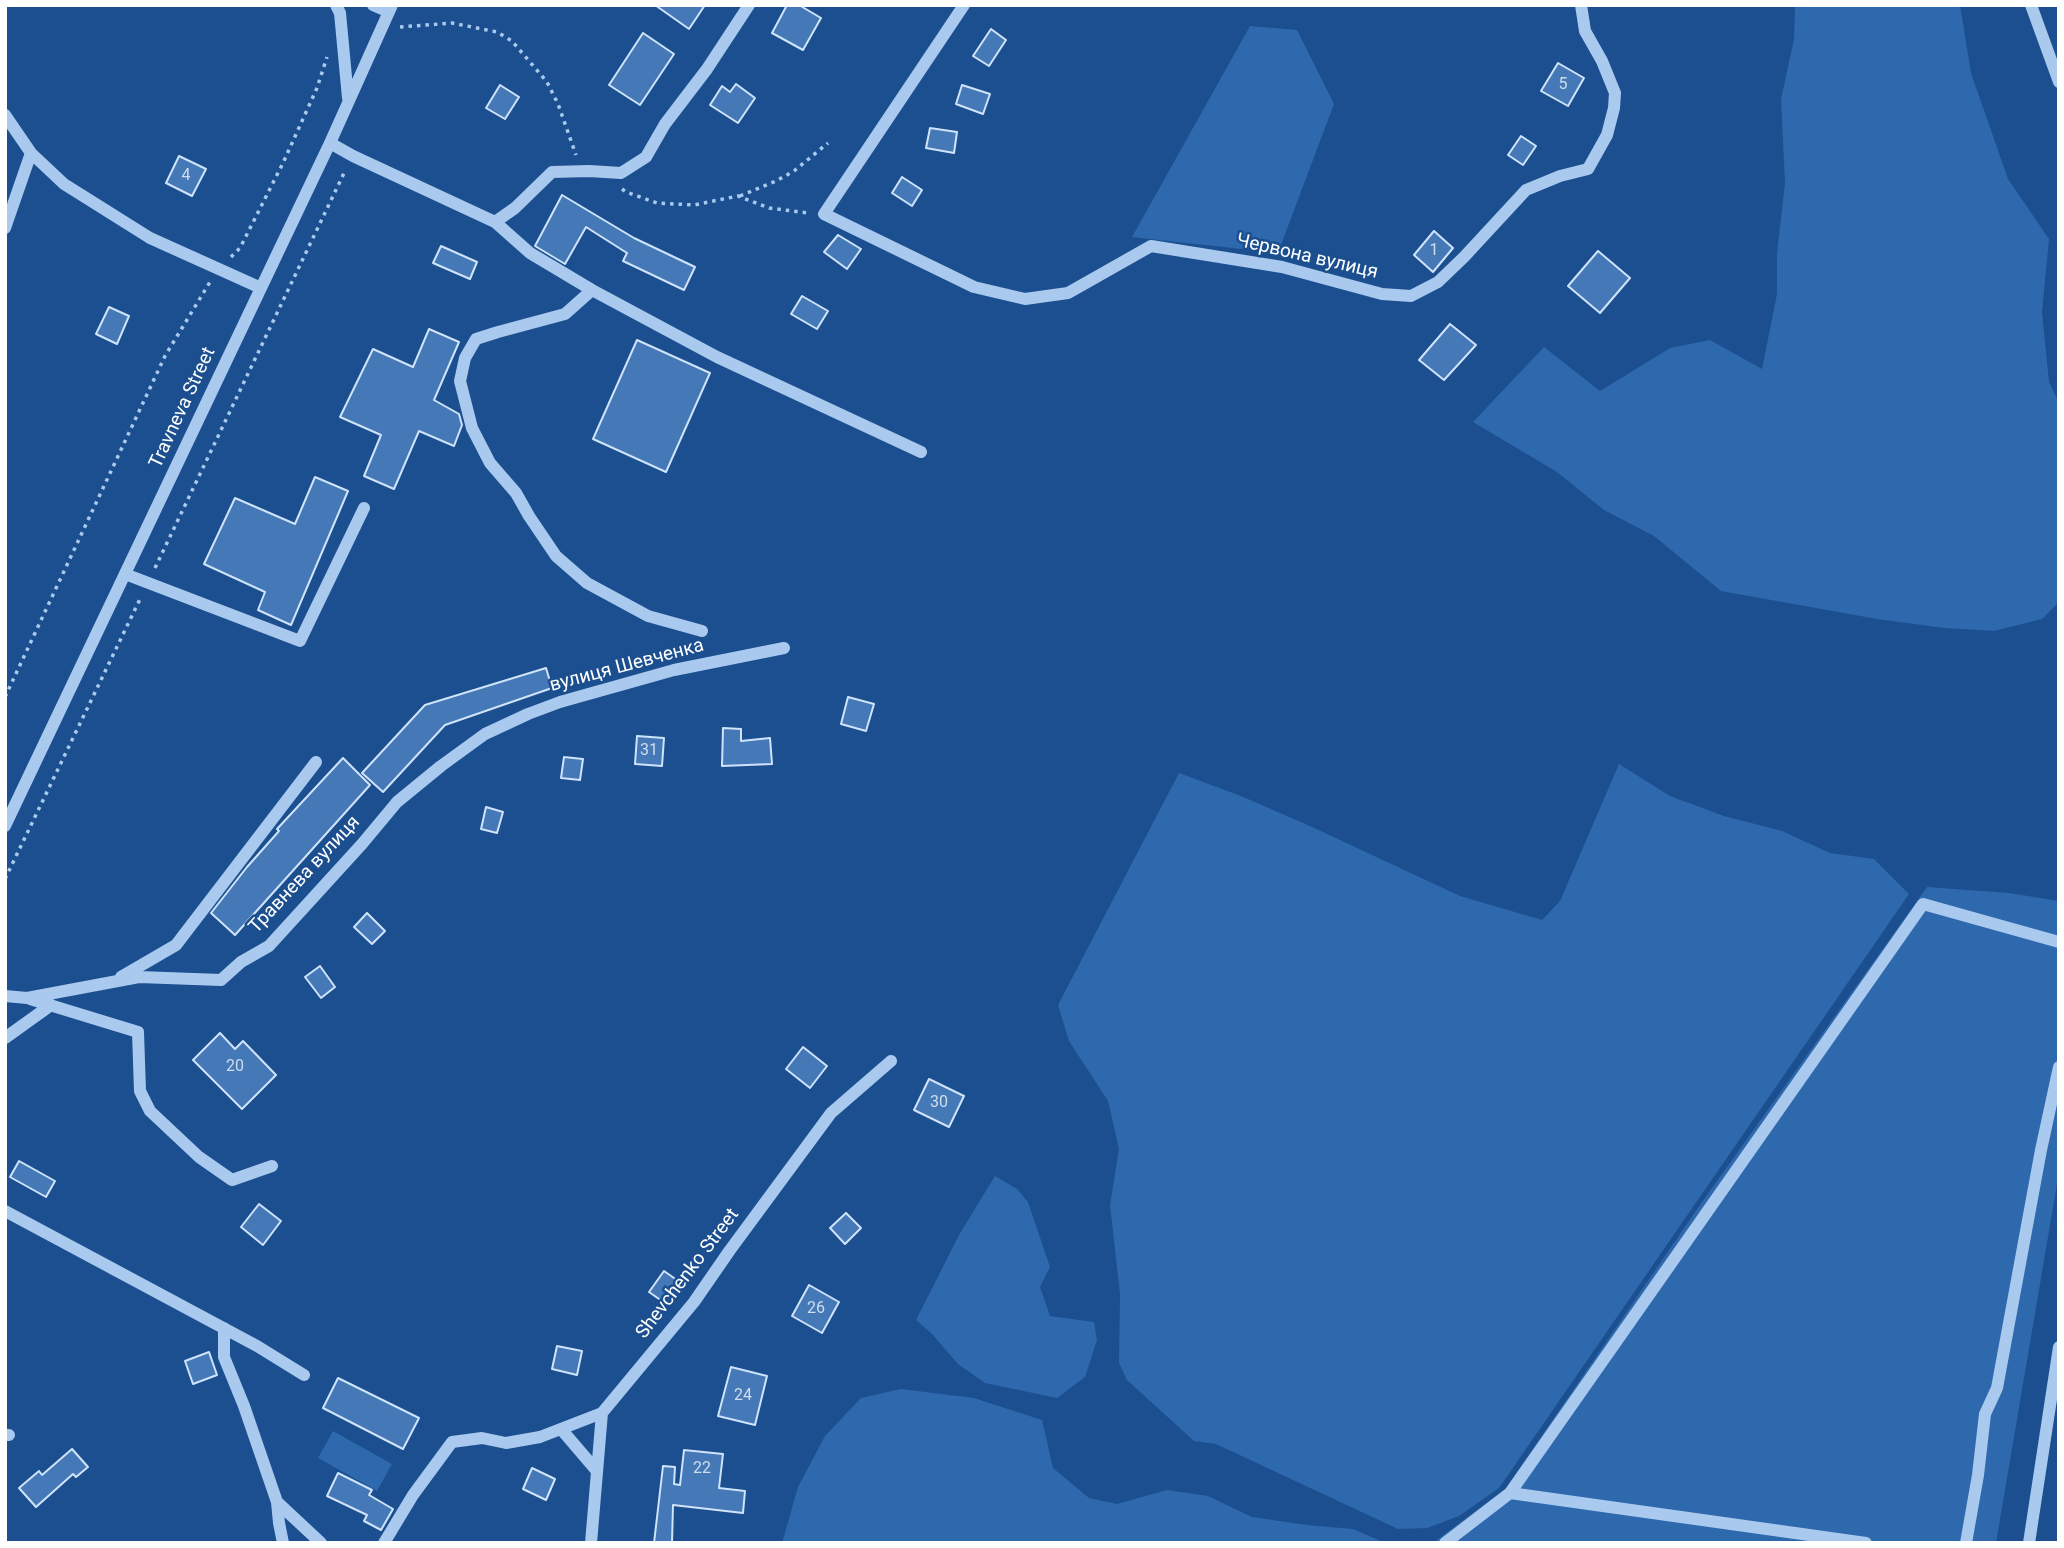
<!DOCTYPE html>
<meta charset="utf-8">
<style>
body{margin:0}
#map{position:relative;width:2064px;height:1548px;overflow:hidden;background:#1b4f8f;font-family:Roboto,sans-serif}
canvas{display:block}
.frame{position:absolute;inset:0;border:7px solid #fff;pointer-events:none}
</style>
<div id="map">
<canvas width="2064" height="1548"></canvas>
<div class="frame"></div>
</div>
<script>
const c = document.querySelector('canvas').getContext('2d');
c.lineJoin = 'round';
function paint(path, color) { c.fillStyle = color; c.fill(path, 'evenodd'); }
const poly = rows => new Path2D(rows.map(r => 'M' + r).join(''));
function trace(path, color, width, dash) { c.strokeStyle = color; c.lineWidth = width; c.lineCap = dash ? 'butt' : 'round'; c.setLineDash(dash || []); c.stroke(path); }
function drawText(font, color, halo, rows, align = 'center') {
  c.font = font + ' Roboto,sans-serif'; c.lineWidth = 5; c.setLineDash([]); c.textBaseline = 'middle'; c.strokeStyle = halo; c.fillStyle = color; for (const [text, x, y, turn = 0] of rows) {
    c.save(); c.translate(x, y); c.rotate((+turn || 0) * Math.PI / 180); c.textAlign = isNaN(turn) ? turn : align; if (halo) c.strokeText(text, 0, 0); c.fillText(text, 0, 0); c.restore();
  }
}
const green = poly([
 [1795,5,1960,5,1971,73,2008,179,2049,239,2042,312,2049,382,2059,403,2059,602,2042,619,1994,631,1944,628,1877,619,1721,591,1654,536,1604,510,1557,472,1473,422,1544,347,1600,391,1670,348,1710,340,1762,369,1777,294,1777,253,1785,183,1781,99,1794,39],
 [1250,26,1297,30,1334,104,1278,253,1132,237],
 [1619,764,1670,796,1724,816,1782,831,1830,853,1874,859,1909,894,1499,1488,1459,1516,1427,1528,1398,1529,1216,1444,1194,1441,1127,1380,1119,1363,1120,1294,1110,1205,1119,1149,1108,1101,1069,1041,1058,1005,1179,773,1241,796,1310,826,1460,896,1542,920,1560,901],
 [1927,887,2009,893,2059,901,2059,1172,1996,1543,1433,1543,1506,1488,1702,1202],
 [995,1176,1017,1189,1028,1202,1050,1267,1040,1287,1050,1316,1094,1322,1097,1340,1085,1377,1057,1398,985,1383,958,1364,932,1334,916,1320,959,1235],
 [901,1389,974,1398,1042,1420,1053,1468,1089,1498,1117,1504,1167,1490,1208,1496,1252,1517,1307,1525,1353,1529,1381,1541,1381,1543,782,1543,798,1487,825,1436,861,1398],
 [333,1431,392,1464,377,1491,318,1458]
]);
const building = poly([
 [655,5,705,5,689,29,655,5],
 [787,5,799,5,821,18,803,50,772,33,787,5],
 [991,29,1006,40,989,66,973,56,991,29],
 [643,33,674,54,640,105,609,85,643,33],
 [1558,63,1584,78,1568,106,1541,91,1558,63],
 [736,84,755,98,738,123,710,105,722,86,730,92,736,84],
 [500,85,519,97,505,119,486,108,500,85],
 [962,85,990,94,983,114,956,104,962,85],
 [930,128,957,132,954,153,926,148,930,128],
 [1521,136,1536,146,1523,165,1508,155,1521,136],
 [179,156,206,169,192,196,166,183,179,156],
 [902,177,922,190,912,206,892,193,902,177],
 [562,195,634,238,695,267,684,290,623,261,627,253,586,227,565,264,535,246,562,195],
 [1434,231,1453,248,1433,272,1414,255,1434,231],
 [838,235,861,249,847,269,824,252,838,235],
 [441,246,477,262,470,279,433,263,441,246],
 [1598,251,1630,278,1600,313,1568,286,1598,251],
 [802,296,828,311,817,329,791,314,802,296],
 [109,307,129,316,117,344,96,334,109,307],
 [1450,324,1476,345,1444,380,1419,360,1450,324],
 [429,329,459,342,434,400,459,414,462,425,454,446,419,431,394,489,364,476,381,435,340,417,373,349,413,367,429,329],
 [637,340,710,373,666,472,593,439,637,340],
 [315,477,348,491,291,625,258,610,265,592,204,564,235,498,295,524,315,477],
 [546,668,552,688,445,725,383,792,362,773,425,705,546,668],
 [848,697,874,704,866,731,841,724,848,697],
 [723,728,741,729,741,741,770,738,772,764,722,766,723,728],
 [637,736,664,738,662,766,635,764,637,736],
 [564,757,583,759,580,780,561,778,564,757],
 [343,758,370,785,235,935,211,913,247,867,279,831,277,829,343,758],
 [486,807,503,812,497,833,481,829,486,807],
 [367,913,385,931,372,944,354,927,367,913],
 [320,966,335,987,321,998,305,977,320,966],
 [220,1033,235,1049,243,1041,276,1075,242,1109,193,1060,220,1033],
 [803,1047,827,1066,810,1088,786,1069,803,1047],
 [929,1079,964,1096,949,1127,914,1110,929,1079],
 [19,1161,55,1181,46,1197,10,1177,19,1161],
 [259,1204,281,1221,263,1245,241,1227,259,1204],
 [846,1213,861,1228,845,1244,830,1228,846,1213],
 [664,1271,684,1285,669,1306,649,1292,664,1271],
 [809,1285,839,1302,822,1333,792,1316,809,1285],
 [557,1346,582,1351,577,1375,552,1369,557,1346],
 [209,1352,217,1375,193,1384,185,1361,209,1352],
 [731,1367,767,1376,755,1425,718,1416,731,1367],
 [338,1378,419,1418,403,1449,323,1408,338,1378],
 [72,1449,88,1467,76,1477,73,1474,36,1507,19,1488,39,1471,42,1475,72,1449],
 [684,1450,723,1454,719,1488,745,1491,743,1513,673,1505,672,1543,654,1543,663,1466,675,1467,674,1484,680,1485,684,1450],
 [532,1468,555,1479,546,1500,523,1489,532,1468],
 [338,1473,372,1490,369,1495,393,1509,381,1530,364,1521,367,1515,327,1496,338,1473]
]);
const path = poly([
 [400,27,452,23,497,32,512,41,547,82,558,104,576,155],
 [622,189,626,192,657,203,694,205,738,196,769,208,808,213],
 [740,196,776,181,794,171,828,143],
 [231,257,240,248,283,163,317,88,327,57],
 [155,568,345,171],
 [5,697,165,356,210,282],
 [5,879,141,597]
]);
const minor = poly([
 [336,5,340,13,348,98],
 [373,5,389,12],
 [964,5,824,214,974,287,1025,299,1068,293,1151,246,1282,267,1382,294,1411,296,1438,282,1464,257,1526,190,1560,176,1588,169,1607,135,1614,108,1615,93,1602,61,1585,31,1581,5],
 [2031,5,2059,82],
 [5,115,31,153,64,184,150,238,261,288],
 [330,143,353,156,495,222,515,208,552,172,589,171,621,173,646,157,665,124,707,69,749,5],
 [495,222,530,253,592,290,717,357,921,452],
 [5,228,31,153],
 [592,290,565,314,498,332,476,339,465,358,460,381,472,428,490,463,516,493,529,516,556,556,587,583,648,616,702,631],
 [125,574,300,641,364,508],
 [5,826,330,143,392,5],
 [121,977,176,945,316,762],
 [5,996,27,998,139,977,221,980,241,962,269,946,362,844,397,802,441,766,485,734,528,714,560,702,674,670,784,648],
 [30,999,138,1032,140,1091,150,1111,199,1157,232,1180,272,1166],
 [5,1038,51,1005],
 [5,1211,257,1346,304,1375],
 [224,1328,224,1357,244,1406,277,1502,321,1543],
 [561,1429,597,1471],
 [5,1435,9,1435],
 [1510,1493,1866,1543],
 [277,1502,279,1523,283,1543],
 [384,1543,413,1495,452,1442,482,1438,506,1443,540,1437,602,1413],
 [591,1543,602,1413,694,1302,730,1250,831,1113,891,1061],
 [1445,1543,1510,1493,1923,904,2059,942],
 [1966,1543,1978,1475,1985,1414,1997,1388,2041,1150,2059,1067],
 [2029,1543,2059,1347]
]);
const numberNames = [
 ["5",1563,85],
 ["4",186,176],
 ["1",1434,251],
 ["31",649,751],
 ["20",235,1067],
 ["30",939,1103],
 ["26",816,1309],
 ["24",743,1396],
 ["22",702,1469]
];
const streetNames = [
 ["Червона вулиця",1307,257,13],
 ["Travneva Street",183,408,-65],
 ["вулиця Шевченка",627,666,-15],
 ["Травнева вулиця",305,875,-47],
 ["Shevchenko Street",688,1274,-53]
];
paint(green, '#2e69ad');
paint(building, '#4478b7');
trace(building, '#cfe3fa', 2);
trace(path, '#a9c9ee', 3.5, [3.5, 5]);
trace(minor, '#a9c9ee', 12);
drawText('16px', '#d0dded', null, numberNames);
drawText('19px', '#fff', '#1b4f8f', streetNames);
</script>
